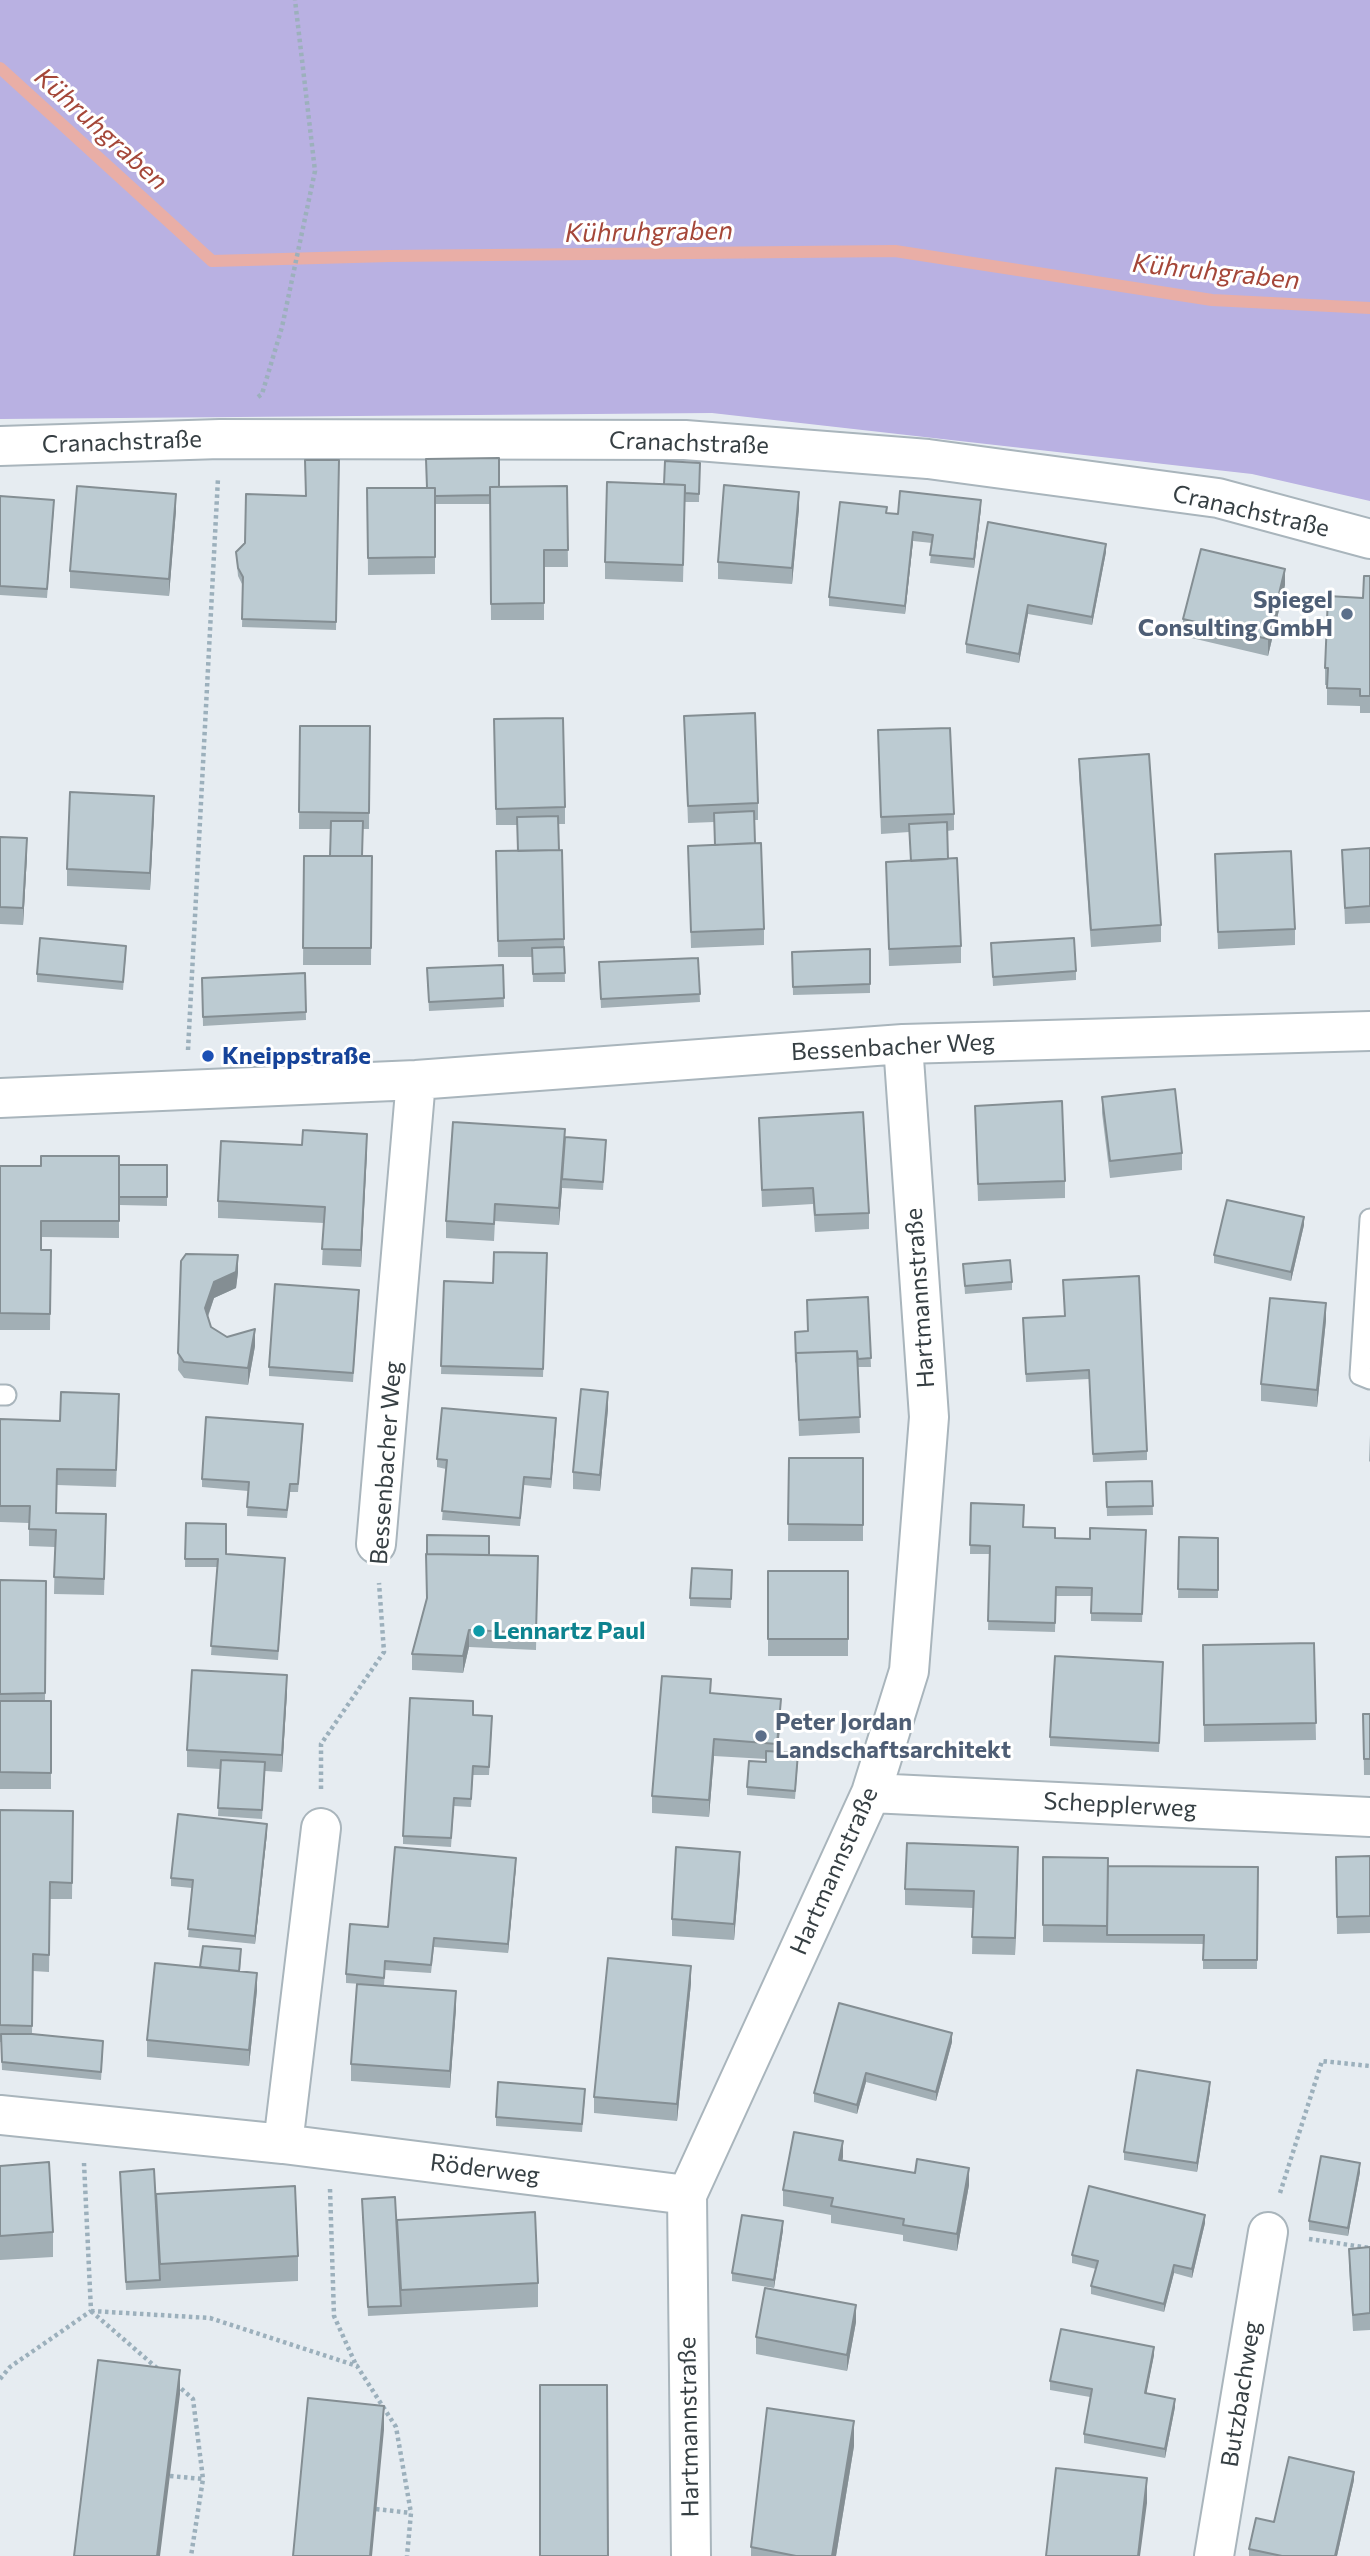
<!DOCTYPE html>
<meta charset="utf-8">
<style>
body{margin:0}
canvas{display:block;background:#e6ecf1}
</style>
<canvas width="1370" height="2556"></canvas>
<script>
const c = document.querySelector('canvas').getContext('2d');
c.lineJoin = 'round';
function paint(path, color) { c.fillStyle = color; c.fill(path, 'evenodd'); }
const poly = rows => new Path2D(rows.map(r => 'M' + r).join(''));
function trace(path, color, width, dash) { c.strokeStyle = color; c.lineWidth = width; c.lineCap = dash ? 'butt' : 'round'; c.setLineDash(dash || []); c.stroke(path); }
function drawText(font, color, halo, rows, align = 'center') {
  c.font = font + ' Commissioner,sans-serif'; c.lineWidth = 6; c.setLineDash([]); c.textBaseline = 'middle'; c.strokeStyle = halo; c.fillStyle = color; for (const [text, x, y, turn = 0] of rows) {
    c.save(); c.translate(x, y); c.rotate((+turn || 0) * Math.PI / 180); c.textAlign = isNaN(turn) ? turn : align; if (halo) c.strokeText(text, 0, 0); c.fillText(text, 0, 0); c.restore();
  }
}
const green = poly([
 [0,0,1370,0,1370,501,1252,474,712,413,0,419]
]);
const stream = poly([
 [0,68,212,261,389,256,895,251,1212,300,1370,308]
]);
const path = poly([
 [258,397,262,394,282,327,315,171,295,0],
 [188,1050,218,478],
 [321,1789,321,1744,384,1652,379,1583],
 [330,2189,334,2316,356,2365],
 [1280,2193,1322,2061,1370,2066],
 [1309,2239,1370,2248],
 [91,2311,210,2318,357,2366,396,2427,411,2513,407,2556],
 [91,2311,158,2369],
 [0,2379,10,2367,91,2311,84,2163],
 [176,2384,193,2399,203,2479,191,2556],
 [170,2476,203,2479],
 [376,2509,411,2513]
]);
const service = poly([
 [1370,1219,1360,1375,1370,1379],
 [0,1395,6,1395]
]);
const minor = poly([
 [0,446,220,439,685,440,928,459,1218,498,1370,539],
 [0,1098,416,1080,903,1044,1370,1031],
 [376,1544,416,1080],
 [871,1793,1370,1817],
 [0,2115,283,2144,687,2195],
 [283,2144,321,1828],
 [691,2556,687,2195,871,1793,909,1671,929,1417,903,1044],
 [1214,2556,1268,2232]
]);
const wall = poly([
 [339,460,336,630,242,627,243,586,238,576,236,552,305,496],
 [700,463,699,502,685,502,683,582,605,579,605,562,664,484],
 [567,486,568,567,544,567,544,620,491,620,490,504,435,504,435,574,368,575,367,488],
 [0,496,54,508,47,598,0,595],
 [799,508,792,584,718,579,718,562],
 [981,508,974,568,930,563,932,543,913,541,905,614,829,606,829,597,887,513,898,514],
 [176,510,169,596,70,588,70,571],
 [1106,552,1092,625,1028,614,1019,663,966,653,966,644],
 [1370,576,1370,713,1360,713,1360,706,1327,705,1327,685,1325,685,1325,668,1363,598],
 [1285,585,1268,656,1183,636,1183,619],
 [684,716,758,803,758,820,754,820,755,843,764,929,764,945,691,948,688,846,714,845,714,822,688,823],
 [494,719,565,807,565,824,558,824,559,850,562,850,565,982,533,982,532,957,498,957,496,851,518,851,517,825,496,825],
 [300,726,370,726,369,829,363,829,362,856,372,856,371,965,303,965,304,856,330,856,331,829,299,829],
 [878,730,954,814,954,830,947,831,948,859,961,946,961,963,889,966,886,862,911,861,909,832,881,834],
 [1079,759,1161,925,1161,942,1091,947,1079,776],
 [154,813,150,890,67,886,67,869],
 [0,837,27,855,23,925,0,924],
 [1370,848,1370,923,1345,924,1342,850],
 [1215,854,1295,929,1295,945,1218,949],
 [991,943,1076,971,1076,980,993,986],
 [870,949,870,993,793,995,792,952],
 [126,954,123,990,37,982,37,974],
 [698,958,700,1002,601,1008,599,971],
 [503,965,504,1007,429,1011,427,968],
 [305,973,306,1020,203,1026,202,978],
 [1102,1097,1182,1153,1182,1170,1110,1178,1102,1113],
 [975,1106,1065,1181,1065,1198,978,1201],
 [759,1118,869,1213,869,1229,815,1232,813,1204,762,1207],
 [565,1137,606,1149,603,1190,562,1188,559,1225,495,1221,494,1241,446,1238,446,1221],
 [302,1145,367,1151,361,1267,322,1265,324,1223,218,1218,218,1201],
 [119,1156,119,1238,41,1237,41,1250,51,1250,50,1330,0,1330,0,1166,41,1166],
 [119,1165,167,1165,167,1206,119,1205],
 [1304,1225,1291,1281,1214,1263,1214,1255],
 [547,1253,543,1377,441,1374,444,1281,493,1283],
 [181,1261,238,1272,236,1288,214,1298,208,1317,211,1327,227,1337,255,1346,248,1385,184,1378,178,1370],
 [963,1264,1012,1282,1012,1290,965,1294],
 [868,1297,871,1367,858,1367,860,1433,799,1436,795,1340,808,1331],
 [359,1299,353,1382,269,1376,269,1367],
 [1065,1316,1147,1451,1147,1460,1093,1462,1089,1379,1026,1382,1023,1327],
 [1326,1320,1317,1407,1261,1401,1261,1384],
 [608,1409,600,1491,573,1489,573,1472],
 [119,1411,116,1487,57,1485,57,1513,106,1531,104,1595,54,1594,55,1547,29,1546,29,1523,0,1522,0,1419,60,1421],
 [556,1427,551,1488,524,1485,520,1526,442,1520,446,1469,437,1467,437,1459],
 [303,1433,298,1492,290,1492,287,1518,247,1516,248,1491,202,1487,202,1479],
 [1370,1435,1370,1462,1369,1461],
 [789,1458,863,1458,863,1541,788,1541],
 [1152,1481,1153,1515,1107,1516,1106,1482],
 [971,1503,1024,1527,1055,1538,1090,1539,1146,1530,1142,1622,1091,1621,1091,1596,1056,1596,1055,1632,988,1630,990,1554,970,1554],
 [186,1523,226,1554,285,1566,278,1660,211,1655,217,1567,185,1567],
 [1179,1537,1218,1538,1218,1598,1178,1598],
 [489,1555,538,1556,536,1650,469,1647,463,1673,412,1670,412,1654],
 [732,1570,731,1608,690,1606,690,1598],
 [768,1571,848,1571,848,1656,768,1656],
 [0,1580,46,1581,45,1701,51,1701,51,1789,0,1789],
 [1314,1643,1316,1740,1204,1742,1203,1645],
 [1163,1662,1159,1752,1050,1746,1050,1737],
 [287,1692,282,1772,265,1771,262,1819,218,1816,220,1769,187,1767,187,1750],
 [711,1693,781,1715,778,1752,798,1762,795,1799,747,1795,747,1787,766,1762,766,1759,714,1756,709,1817,652,1813,652,1796],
 [1363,1714,1370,1714,1370,1775,1364,1775],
 [473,1715,492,1725,489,1775,473,1775,471,1807,454,1806,451,1847,403,1844,403,1836],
 [0,1810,73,1811,72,1899,50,1899,49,1972,33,1971,32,2034,103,2049,101,2080,2,2070,1,2042,0,2042],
 [267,1833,255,1944,188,1937,192,1888,171,1886,171,1878],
 [1370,1856,1370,1933,1337,1934,1336,1857],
 [1043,1857,1108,1866,1258,1867,1257,1969,1203,1969,1203,1944,1043,1942],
 [1018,1863,1015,1955,972,1954,973,1908,905,1905,905,1889],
 [516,1866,508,1953,434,1947,431,1973,385,1970,384,1986,456,2008,450,2088,351,2081,351,2064,361,1984,346,1983,346,1974,388,1927],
 [740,1868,734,1940,672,1936,672,1919],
 [241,1958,240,1971,257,1990,249,2066,147,2057,147,2040,200,1967],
 [691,1983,677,2121,594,2113,594,2097],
 [952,2042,936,2101,866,2082,857,2114,814,2102,814,2093],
 [1210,2091,1197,2172,1124,2160,1124,2152],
 [585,2097,582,2132,496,2126,496,2117],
 [843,2157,842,2161,969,2185,957,2251,903,2241,903,2235,831,2223,831,2215,783,2206,783,2190],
 [0,2166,53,2232,53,2257,0,2260],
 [1360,2172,1348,2236,1309,2230,1309,2221],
 [120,2180,156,2214,298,2256,298,2281,126,2290],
 [362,2207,397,2235,538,2283,538,2307,368,2316],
 [1205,2223,1192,2278,1174,2273,1164,2312,1091,2294,1091,2286,1096,2269,1072,2263,1072,2255],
 [783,2230,774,2288,732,2281,732,2273],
 [1370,2247,1370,2330,1353,2331,1349,2266,1349,2249],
 [856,2322,847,2371,756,2354,756,2337],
 [1154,2355,1146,2393,1175,2407,1165,2458,1084,2443,1084,2434,1090,2397,1050,2390,1050,2381],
 [854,2446,836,2556,751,2556,751,2547],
 [1354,2480,1337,2556,1249,2556,1249,2549]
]);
const shadedWall = poly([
 [799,492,799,508,792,584,792,568],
 [176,494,176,510,169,596,169,579],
 [981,500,981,508,974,568,974,559],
 [913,532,913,541,905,614,905,606],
 [1106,544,1106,552,1092,625,1092,617],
 [1285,569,1285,585,1268,656,1268,639],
 [1028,605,1028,614,1019,663,1019,654],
 [154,796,154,813,150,890,150,873],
 [27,838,27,855,23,925,23,908],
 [367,1134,367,1151,361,1267,361,1250],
 [562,1179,562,1188,559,1225,559,1208],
 [1304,1217,1304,1225,1291,1281,1291,1272],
 [238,1255,238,1272,236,1288,214,1298,205,1324,205,1308,214,1282],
 [1326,1303,1326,1320,1317,1407,1317,1390],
 [255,1329,255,1346,248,1385,248,1368],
 [608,1392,608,1409,600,1491,600,1475],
 [556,1418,556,1427,551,1488,551,1479],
 [469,1630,469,1647,463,1673,463,1656],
 [287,1675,287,1692,282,1772,282,1755],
 [781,1699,781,1715,777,1760,777,1744],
 [714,1739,714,1756,709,1817,709,1800],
 [267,1824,267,1833,255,1944,255,1936],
 [1018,1847,1018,1863,1015,1955,1015,1938],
 [740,1852,740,1868,734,1940,734,1924],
 [516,1858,516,1866,508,1953,508,1944],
 [691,1966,691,1983,677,2121,677,2104],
 [257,1973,257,1990,249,2066,249,2050],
 [456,1991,456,2008,450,2088,450,2071],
 [952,2033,952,2042,936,2101,936,2092],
 [866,2073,866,2082,857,2114,857,2105],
 [1210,2082,1210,2091,1197,2172,1197,2163],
 [843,2141,843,2157,839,2177,839,2160],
 [1360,2163,1360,2172,1348,2236,1348,2228],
 [969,2168,969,2185,957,2251,957,2234],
 [1205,2215,1205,2223,1192,2278,1192,2269],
 [783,2221,783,2230,774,2288,774,2280],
 [1174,2265,1174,2273,1164,2312,1164,2304],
 [856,2305,856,2322,847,2371,847,2355],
 [1154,2347,1154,2355,1145,2401,1145,2393],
 [180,2370,180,2394,160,2556,157,2556],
 [1175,2399,1175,2407,1165,2458,1165,2449],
 [384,2406,384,2430,372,2556,370,2556],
 [854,2421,854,2446,836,2556,832,2556],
 [1354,2472,1354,2480,1337,2556,1335,2556],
 [1147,2478,1147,2503,1140,2556,1138,2556]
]);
const building = poly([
 [499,458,499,487,490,487,490,495,435,496,435,488,427,488,426,459,499,458],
 [305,460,339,460,336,622,242,619,243,577,238,568,236,552,245,543,246,494,306,496,305,460],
 [665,461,700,463,699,494,685,493,685,485,664,484,665,461],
 [607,482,685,485,683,565,605,562,607,482],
 [724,485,799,492,792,568,718,562,724,485],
 [77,486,176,494,169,579,70,571,77,486],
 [567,486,568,550,544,550,544,603,491,604,490,487,567,486],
 [367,488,435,488,435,557,368,558,367,488],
 [900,491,981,500,974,559,930,555,933,535,913,532,905,606,829,597,840,502,887,507,886,513,898,514,900,491],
 [0,496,54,500,47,589,0,586,0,496],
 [988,522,1106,544,1092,617,1028,605,1019,654,966,644,988,522],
 [1201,549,1285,569,1268,639,1183,619,1201,549],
 [1364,576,1370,576,1370,696,1360,696,1360,689,1327,688,1328,668,1325,668,1328,596,1363,598,1364,576],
 [755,713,758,803,688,806,684,716,755,713],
 [563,718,565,807,496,809,494,719,563,718],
 [300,726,370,726,369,813,299,812,300,726],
 [950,728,954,814,881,817,878,730,950,728],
 [1149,754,1161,925,1091,930,1079,759,1149,754],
 [70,792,154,796,150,873,67,869,70,792],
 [754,811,755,843,715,845,714,813,754,811],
 [558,816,559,850,518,851,517,817,558,816],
 [331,821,363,821,362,856,330,856,331,821],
 [947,822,948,859,911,861,909,824,947,822],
 [0,837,27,838,23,908,0,907,0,837],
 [761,843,764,929,691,932,688,846,761,843],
 [1370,848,1370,906,1345,908,1342,850,1370,848],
 [562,850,564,939,498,941,496,851,562,850],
 [1291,851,1295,929,1218,932,1215,854,1291,851],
 [304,856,372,856,371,948,303,948,304,856],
 [957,858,961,946,889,949,886,862,957,858],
 [40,938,126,946,123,982,37,974,40,938],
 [1074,938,1076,971,993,977,991,943,1074,938],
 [564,947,565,973,533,974,532,948,564,947],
 [870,949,870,984,793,987,792,952,870,949],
 [698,958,700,994,601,999,599,962,698,958],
 [503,965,504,998,429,1002,427,968,503,965],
 [305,973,306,1012,203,1017,202,978,305,973],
 [1175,1089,1182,1153,1110,1161,1102,1097,1175,1089],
 [1062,1101,1065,1181,978,1184,975,1106,1062,1101],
 [863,1112,869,1213,815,1215,813,1188,762,1190,759,1118,863,1112],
 [453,1122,565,1129,559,1208,495,1204,494,1224,446,1221,453,1122],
 [303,1130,367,1134,361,1250,322,1249,325,1207,218,1201,221,1141,302,1145,303,1130],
 [565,1137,606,1140,603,1182,562,1179,565,1137],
 [41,1156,119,1156,119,1221,41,1221,41,1250,51,1250,50,1314,0,1313,0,1166,41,1166,41,1156],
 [119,1165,167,1165,167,1197,119,1197,119,1165],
 [1227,1200,1304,1217,1291,1272,1214,1255,1227,1200],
 [494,1252,547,1253,543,1369,441,1366,444,1281,493,1283,494,1252],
 [186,1254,238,1255,236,1272,214,1282,205,1308,211,1327,227,1337,255,1329,248,1368,184,1362,178,1353,181,1261,186,1254],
 [1010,1260,1012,1282,965,1286,963,1264,1010,1260],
 [1139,1276,1147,1451,1093,1454,1089,1370,1026,1374,1023,1318,1065,1316,1063,1280,1139,1276],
 [275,1284,359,1290,353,1373,269,1367,275,1284],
 [868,1297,871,1358,858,1359,857,1351,796,1353,796,1362,795,1332,808,1331,807,1300,868,1297],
 [1270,1298,1326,1303,1317,1390,1261,1384,1270,1298],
 [857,1351,860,1417,799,1420,796,1353,857,1351],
 [581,1389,608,1392,600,1475,573,1472,581,1389],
 [61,1392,119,1394,116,1470,57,1469,56,1513,106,1514,104,1579,54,1577,56,1530,29,1529,30,1506,0,1506,0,1419,60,1421,61,1392],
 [442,1408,556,1418,551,1479,524,1477,520,1518,442,1511,447,1460,437,1459,442,1408],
 [206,1417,303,1424,298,1484,290,1484,287,1510,247,1507,249,1482,202,1479,206,1417],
 [789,1458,863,1458,863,1525,788,1524,789,1458],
 [1152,1481,1153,1506,1107,1507,1106,1482,1152,1481],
 [971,1503,1024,1505,1023,1527,1055,1528,1055,1538,1090,1539,1090,1528,1146,1530,1142,1614,1091,1613,1092,1588,1056,1587,1055,1623,988,1621,990,1546,970,1545,971,1503],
 [186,1523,226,1524,226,1554,285,1558,278,1651,211,1646,218,1559,185,1559,186,1523],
 [427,1535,489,1536,489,1555,427,1554,427,1535],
 [1179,1537,1218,1538,1218,1590,1178,1589,1179,1537],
 [426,1554,538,1556,536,1633,469,1630,463,1656,412,1654,427,1598,426,1554],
 [692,1568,732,1570,731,1599,690,1598,692,1568],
 [768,1571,848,1571,848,1639,768,1639,768,1571],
 [0,1580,46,1581,45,1693,0,1694,0,1580],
 [1314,1643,1316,1723,1204,1725,1203,1645,1314,1643],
 [1055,1656,1163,1662,1159,1743,1050,1737,1055,1656],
 [192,1670,287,1675,282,1755,187,1750,192,1670],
 [662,1676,711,1679,710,1693,781,1699,777,1744,714,1739,709,1800,652,1796,662,1676],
 [410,1698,473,1701,473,1715,492,1716,489,1767,473,1766,471,1799,454,1798,451,1838,403,1836,410,1698],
 [0,1701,51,1701,51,1773,0,1772,0,1701],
 [1363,1714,1370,1714,1370,1759,1364,1759,1363,1714],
 [766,1751,798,1753,795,1791,747,1787,749,1761,766,1762,766,1751],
 [221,1760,265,1762,262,1810,218,1808,221,1760],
 [0,1810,73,1811,72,1883,50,1882,49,1955,33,1954,32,2026,0,2025,0,1810],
 [178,1814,267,1824,255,1936,188,1929,193,1880,171,1878,178,1814],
 [907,1843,1018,1847,1015,1938,972,1937,974,1891,905,1889,907,1843],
 [395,1847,516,1858,508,1944,434,1938,431,1965,385,1961,384,1978,346,1974,350,1924,388,1927,395,1847],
 [676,1847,740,1852,734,1924,672,1919,676,1847],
 [1370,1856,1370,1916,1337,1917,1336,1857,1370,1856],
 [1043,1857,1108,1858,1107,1926,1043,1925,1043,1857],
 [1108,1866,1258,1867,1257,1960,1203,1960,1204,1935,1107,1935,1108,1866],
 [203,1946,241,1949,239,1971,200,1967,203,1946],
 [608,1958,691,1966,677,2104,594,2097,608,1958],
 [155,1963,257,1973,249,2050,147,2040,155,1963],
 [357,1984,456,1991,450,2071,351,2064,357,1984],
 [839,2003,952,2033,936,2092,866,2073,857,2105,814,2093,839,2003],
 [1,2034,32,2034,103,2041,101,2072,2,2062,1,2034],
 [1137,2070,1210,2082,1197,2163,1124,2152,1137,2070],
 [498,2082,585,2089,582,2124,496,2117,498,2082],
 [794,2132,843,2141,839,2160,915,2173,917,2159,969,2168,957,2234,903,2225,904,2219,831,2206,833,2198,783,2190,794,2132],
 [1321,2156,1360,2163,1348,2228,1309,2221,1321,2156],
 [49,2162,53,2232,0,2236,0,2166,49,2162],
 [154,2169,160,2280,126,2282,120,2172,154,2169],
 [295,2186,298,2256,160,2264,156,2194,295,2186],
 [1089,2186,1205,2215,1192,2269,1174,2265,1164,2304,1091,2286,1098,2261,1072,2255,1089,2186],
 [395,2197,401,2306,368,2307,362,2199,395,2197],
 [535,2212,538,2283,401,2290,397,2220,535,2212],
 [742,2215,783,2221,774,2280,732,2273,742,2215],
 [1370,2247,1370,2313,1353,2315,1349,2249,1370,2247],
 [765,2288,856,2305,847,2355,756,2337,765,2288],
 [1061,2329,1154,2347,1145,2393,1175,2399,1165,2449,1084,2434,1092,2389,1050,2381,1061,2329],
 [98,2360,180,2370,157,2556,74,2556,98,2360],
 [540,2385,607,2385,608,2556,540,2556,540,2385],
 [308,2398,384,2406,370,2556,293,2556,308,2398],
 [767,2408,854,2421,832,2556,796,2556,751,2547,767,2408],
 [1289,2457,1354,2472,1335,2556,1282,2556,1249,2549,1256,2518,1274,2522,1289,2457],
 [1056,2468,1147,2478,1138,2556,1046,2556,1056,2468]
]);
const markers = [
 [1347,614,7,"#5c6f8a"],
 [208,1056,7,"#1a4fb4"],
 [479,1631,7,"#0f9aa8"],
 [761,1736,7,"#5c6f8a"]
];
const streetNames = [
 ["Cranachstraße",122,442,-2],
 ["Cranachstraße",689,443,2],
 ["Cranachstraße",1251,511,13],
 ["Bessenbacher Weg",893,1047,-3],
 ["Hartmannstraße",920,1298,-94],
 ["Bessenbacher Weg",386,1463,-86],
 ["Schepplerweg",1120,1805,3],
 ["Hartmannstraße",834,1871,-66],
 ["Röderweg",485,2169,7],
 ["Butzbachweg",1241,2394,-81],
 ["Hartmannstraße",689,2427,-91]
];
const serviceNames = [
 ["Spiegel",1333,600],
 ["Consulting GmbH",1333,628],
 ["Peter Jordan",775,1722,"left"],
 ["Landschaftsarchitekt",775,1750,"left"]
];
const transitNames = [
 ["Kneippstraße",222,1056]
];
const cultureNames = [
 ["Lennartz Paul",493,1631]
];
const waterNames = [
 ["Kühruhgraben",101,129,42],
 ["Kühruhgraben",649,232,-1],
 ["Kühruhgraben",1216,272,6]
];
paint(green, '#b9b1e2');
trace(stream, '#e9aea6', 12);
trace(service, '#a9b5bc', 23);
trace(minor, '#a9b5bc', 42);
trace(path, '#9cb0bc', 4.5, [3.5, 3.5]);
trace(service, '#fff', 19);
trace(minor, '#fff', 38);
paint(wall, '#a2afb5');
paint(shadedWall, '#848e93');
paint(building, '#bccbd2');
trace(building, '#848e93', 2);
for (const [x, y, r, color] of markers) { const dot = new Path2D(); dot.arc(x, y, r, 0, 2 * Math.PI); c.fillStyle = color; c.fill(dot); trace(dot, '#fff', 2.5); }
drawText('24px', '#363f43', '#fff', streetNames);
drawText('bold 24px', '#4e5e75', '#fff', serviceNames, 'right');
drawText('bold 24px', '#164399', '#fff', transitNames, 'left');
drawText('bold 24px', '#0d838f', '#fff', cultureNames, 'left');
drawText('italic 26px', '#a54739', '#fff', waterNames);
</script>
